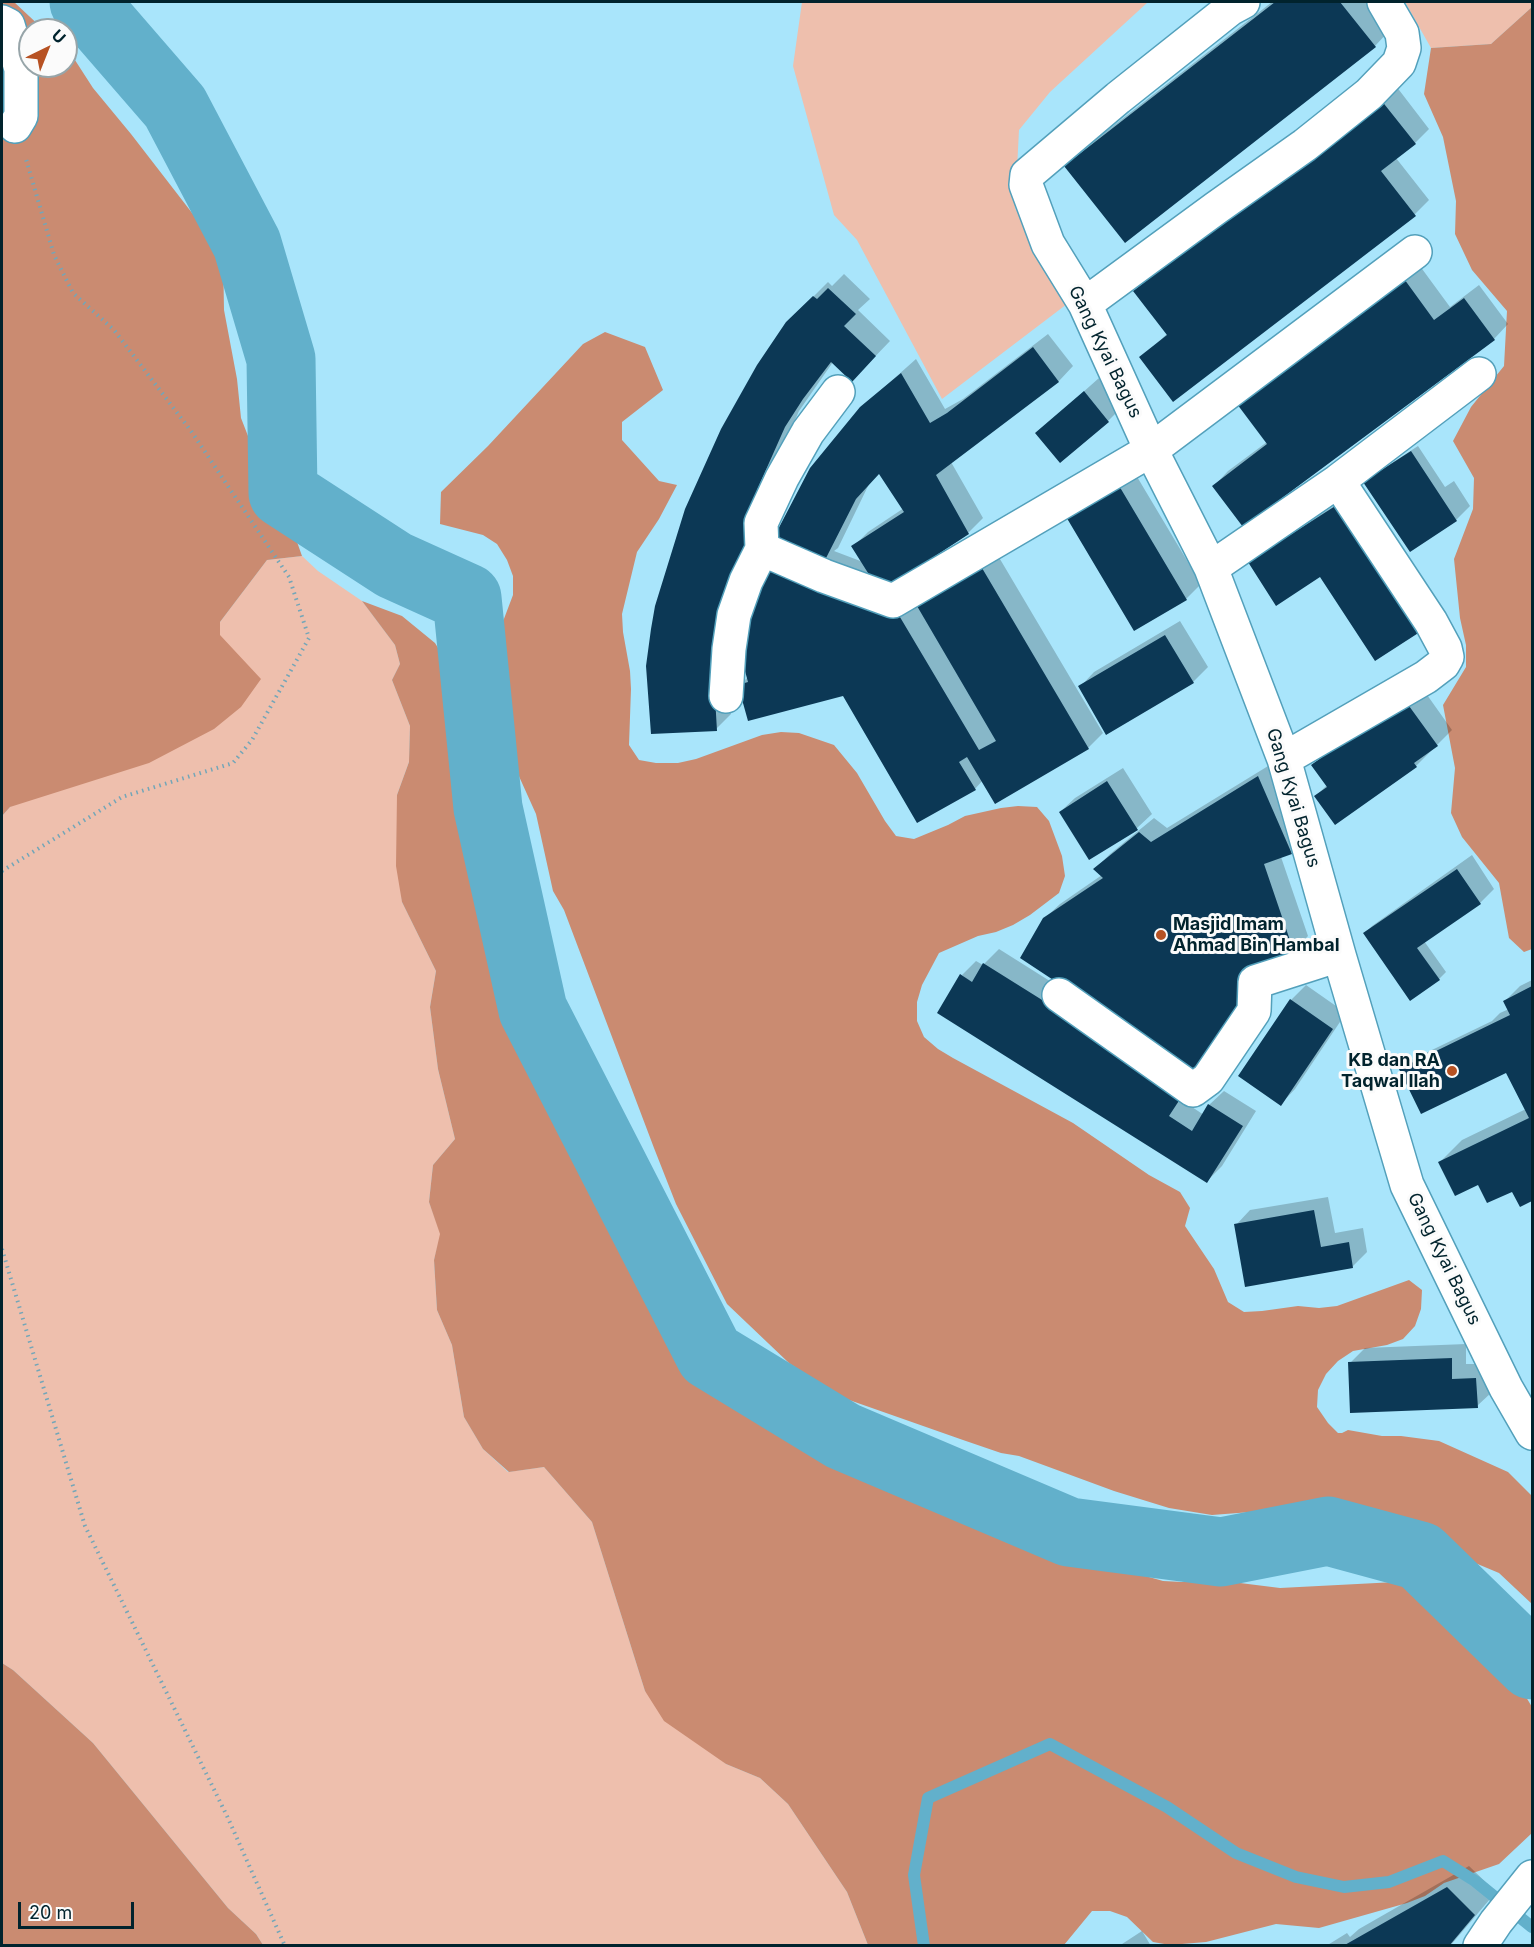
<!DOCTYPE html>
<style>
body{margin:0}
#map{position:relative;width:1534px;height:1947px;overflow:hidden;background:#a9e5fb;font-family:Inter,sans-serif}
canvas{display:block}
.frame{position:absolute;inset:0;border:3px solid #01232d;pointer-events:none}
.north{position:absolute;left:18px;top:18px;width:60px;height:60px;box-sizing:border-box;background:#fbfbfb;border:2px solid #97a5a9;border-radius:50%;rotate:43deg;font-size:16px;font-weight:700;line-height:24px;text-align:center;color:#01232d}
.north::after{content:'';display:block;margin:auto;width:21px;height:27px;background:#b75223;clip-path:polygon(50% 0,100% 100%,50% 72%,0 100%)}
.scale{position:absolute;left:18px;top:1902px;width:116px;height:27px;box-sizing:border-box;border:3px solid #01232d;border-top:0;padding-left:8px;font-size:18px;line-height:21px;white-space:nowrap;color:#01232d;-webkit-text-stroke:4px #fbfbfb;paint-order:stroke}
</style>
<div id="map">
<canvas width="1534" height="1947"></canvas>
<div class="frame"></div>
<div class="north">U</div>
<div class="scale">20 m</div>
</div>
<script>
const c = document.querySelector('canvas').getContext('2d');
c.lineJoin = 'round';
function paint(path, color) { c.fillStyle = color; c.fill(path, 'evenodd'); }
const poly = rows => new Path2D(rows.map(r => 'M' + r).join(''));
function trace(path, color, width, dash) { c.strokeStyle = color; c.lineWidth = width; c.lineCap = dash ? 'butt' : 'round'; c.setLineDash(dash || []); c.stroke(path); }
function drawText(font, color, halo, rows, align = 'center') {
  c.font = font + ' Inter,sans-serif'; c.lineWidth = 6; c.setLineDash([]); c.textBaseline = 'middle'; c.strokeStyle = halo; c.fillStyle = color; for (const [text, x, y, turn = 0] of rows) {
    c.save(); c.translate(x, y); c.rotate((+turn || 0) * Math.PI / 180); c.textAlign = isNaN(turn) ? turn : align; if (halo) c.strokeText(text, 0, 0); c.fillText(text, 0, 0); c.restore();
  }
}
const green = poly([
 [802,2,1148,2,1050,92,1019,130,1015,208,1067,304,942,399,857,240,834,215,793,66],
 [1405,2,1532,2,1532,7,1491,44,1431,48],
 [302,556,318,571,362,601,395,645,400,664,392,680,410,726,409,762,397,795,402,902,436,971,430,1007,438,1069,455,1139,433,1165,429,1202,441,1234,434,1260,437,1310,452,1345,464,1417,483,1449,508,1472,544,1467,592,1522,645,1691,726,1764,760,1778,788,1804,847,1892,868,1945,263,1945,256,1934,228,1908,93,1743,13,1670,2,1663,2,816,10,807,220,640,220,622,267,560]
]);
const forest = poly([
 [2,2,14,2,44,30,30,30,30,66,66,66,66,50,73,57,93,88,131,134,223,253,224,310,237,379,241,418,255,454,265,469,285,508,302,556,267,560,220,622,220,635,261,679,241,707,214,729,149,763,10,807,2,816],
 [1532,7,1532,949,1524,952,1509,938,1499,883,1462,837,1451,813,1455,768,1443,705,1466,667,1466,645,1460,618,1454,559,1473,509,1474,478,1453,441,1471,407,1504,366,1507,311,1472,270,1455,234,1456,201,1443,137,1424,94,1431,48,1491,44],
 [605,332,645,347,663,390,622,422,622,440,659,481,677,485,659,519,637,552,622,614,623,632,630,671,631,689,629,745,639,760,656,763,678,763,696,759,762,735,781,732,799,733,834,745,857,773,885,821,896,836,914,839,948,825,965,816,1001,808,1018,806,1037,807,1049,821,1062,856,1065,876,1059,893,1030,915,1013,925,996,932,978,936,939,953,922,985,917,1002,917,1021,924,1037,938,1049,953,1058,1073,1123,1149,1175,1180,1192,1190,1208,1185,1226,1214,1269,1228,1302,1244,1312,1262,1311,1298,1306,1319,1308,1337,1306,1409,1280,1422,1290,1421,1309,1415,1326,1403,1339,1387,1345,1353,1351,1338,1361,1326,1374,1318,1390,1317,1407,1328,1423,1338,1433,1342,1433,1348,1430,1382,1436,1401,1436,1439,1441,1508,1472,1532,1496,1532,1604,1499,1573,1387,1526,1350,1516,1251,1512,1212,1515,1169,1508,1114,1491,1019,1456,1001,1453,963,1440,852,1401,836,1395,789,1363,727,1304,676,1204,654,1148,564,910,553,891,536,814,513,763,506,702,498,686,494,670,495,650,499,632,513,595,513,576,507,560,497,544,483,535,440,524,441,492,488,446,583,344],
 [362,601,402,616,435,643,459,682,462,692,472,814,497,972,571,1126,606,1207,636,1285,654,1317,665,1331,681,1346,758,1403,806,1436,910,1490,927,1502,1021,1536,1054,1550,1163,1581,1182,1582,1200,1578,1280,1588,1396,1582,1432,1602,1472,1633,1498,1650,1532,1707,1532,1833,1499,1864,1444,1883,1425,1896,1407,1903,1319,1928,1276,1924,1206,1942,1170,1945,1153,1942,1127,1917,1110,1911,1092,1911,1064,1945,868,1945,847,1892,788,1804,760,1778,726,1764,664,1721,645,1691,592,1522,544,1467,509,1472,483,1449,464,1417,452,1345,437,1310,434,1260,440,1234,429,1202,433,1165,455,1139,438,1069,430,1007,436,971,402,902,396,866,397,795,409,762,410,726,392,680,400,664,395,645],
 [2,1663,13,1670,93,1743,228,1908,256,1934,263,1945,2,1945]
]);
const shadow = poly([
 [1272,2,1366,2,1389,31,1375,46,1066,166,1081,151],
 [1396,86,1429,129,1415,143,1396,158,1429,200,1415,214,1141,358,1168,333,1135,291,1150,276],
 [1417,262,1450,307,1479,285,1508,324,1494,339,1214,486,1228,471,1267,442],
 [844,274,870,299,858,310,890,341,866,366,833,362,799,411,771,475,727,646,731,714,716,729,652,733,787,323,828,282,832,286],
 [1048,334,1073,366,1059,381,951,462,983,518,968,533,904,575,997,554,1103,733,1088,748,983,780,975,789,844,695,740,685,748,677,861,408,916,359,945,409,963,399],
 [880,472,904,508,868,532,853,547,863,562,834,551,838,548,870,482],
 [1099,378,1123,406,1108,421,1037,433],
 [1418,446,1445,487,1454,481,1470,506,1456,520,1365,483,1372,476],
 [1133,470,1201,584,1186,599,1067,515],
 [1348,497,1321,575,1257,555],
 [1180,621,1208,667,1193,682,1080,687,1094,672],
 [1420,685,1452,730,1416,766,1316,796,1327,785,1313,766,1328,751],
 [1273,763,1305,838,1291,853,1281,857,1308,936,1294,951,1255,967,1258,984,1044,919,1060,904,1102,875,1095,869,1110,854,1154,818,1167,828],
 [1123,768,1152,814,1137,828,1090,858,1060,812,1075,798],
 [1472,855,1494,889,1480,903,1424,941,1446,972,1439,979,1365,933,1372,926],
 [999,949,1199,1075,1183,1101,1204,1115,1209,1105,1224,1091,1256,1111,1222,1166,1207,1181,962,975,976,961,983,965],
 [1532,980,1532,1199,1521,1205,1513,1190,1440,1162,1462,1140,1526,1109,1507,1070,1400,1069,1407,1062,1492,1021,1500,1013,1509,1009,1505,1001,1520,986],
 [1306,985,1346,1013,1295,1089,1281,1104,1291,1000],
 [1328,1197,1335,1233,1363,1228,1367,1252,1352,1267,1236,1225,1250,1210],
 [1466,1344,1466,1364,1491,1364,1492,1392,1477,1406,1350,1363,1365,1348],
 [1469,1866,1496,1892,1450,1946,1326,1946,1347,1933,1350,1937,1359,1929],
 [1142,1931,1151,1946,1119,1946]
]);
const stream = poly([
 [924,1946,914,1875,928,1798,1050,1744,1167,1807,1236,1853,1296,1877,1344,1887,1389,1882,1443,1861,1475,1881,1532,1927]
]);
const river = poly([
 [84,2,175,107,247,244,281,359,283,493,394,565,467,598,488,808,533,1010,710,1355,843,1436,1069,1532,1221,1552,1328,1531,1420,1556,1532,1665]
]);
const building = poly([
 [1275,2,1340,2,1376,47,1125,243,1064,166],
 [1381,100,1416,144,1381,171,1416,216,1173,402,1139,357,1167,335,1133,291],
 [1402,276,1434,320,1464,298,1495,340,1243,527,1212,486,1267,444,1234,400],
 [828,288,856,314,844,326,876,356,852,382,831,362,803,399,785,427,757,490,763,493,713,662,717,731,651,734,646,666,651,629,655,606,685,509,721,429,757,365,786,322,813,296,817,299],
 [1033,347,1059,382,936,475,969,534,880,592,851,546,904,512,879,474,856,499,823,564,773,539,810,468,860,407,901,373,930,423,947,413],
 [1084,391,1109,422,1060,463,1035,433],
 [1411,451,1457,521,1410,552,1363,482],
 [1118,484,1187,600,1134,631,1065,515],
 [1340,503,1423,630,1375,661,1320,577,1276,606,1248,562],
 [768,566,894,607,979,750,996,741,917,606,982,568,1089,749,995,804,967,757,959,762,976,790,917,823,843,696,748,721,738,685,748,682,737,642],
 [1165,635,1194,683,1106,735,1078,686],
 [1404,699,1438,746,1414,763,1417,767,1335,825,1314,796,1327,787,1311,765],
 [1258,776,1292,854,1264,864,1294,952,1239,975,1244,1000,1194,1070,1076,995,1020,958,1043,918,1103,878,1093,869,1139,832,1151,842],
 [1107,781,1138,830,1089,860,1059,812],
 [1457,869,1481,904,1417,948,1440,980,1410,1001,1363,933],
 [983,963,1186,1090,1169,1116,1192,1131,1208,1104,1243,1126,1207,1183,937,1013,960,974,972,982],
 [1532,986,1532,1201,1520,1207,1512,1192,1487,1203,1478,1185,1455,1196,1438,1162,1529,1118,1506,1073,1421,1114,1399,1069,1510,1015,1503,1001],
 [1290,999,1333,1029,1281,1106,1238,1076],
 [1314,1210,1321,1247,1349,1242,1353,1268,1245,1287,1234,1224],
 [1452,1358,1452,1379,1476,1378,1478,1408,1350,1413,1348,1362],
 [1447,1887,1475,1915,1449,1946,1343,1946]
]);
const path = poly([
 [2,871,122,797,233,763,252,740,309,638,289,577,191,431,114,330,73,293,54,255,26,159],
 [2,1249,85,1526,227,1816,285,1946]
]);
const minor = poly([
 [1243,2,1230,9,1118,98,1027,175,1026,185,1048,244,1085,304,1151,450,1211,568,1284,759,1339,955,1407,1185,1506,1388,1532,1433],
 [2,22,8,25,21,69,21,116,15,126],
 [1085,304,1216,208,1305,145,1369,94,1399,63,1404,48,1402,33,1384,2],
 [838,392,808,432,782,478,761,523,762,549,824,576,893,601,1151,450,1415,252],
 [1211,568,1338,481,1479,374],
 [726,696,729,649,734,615,746,581,762,549],
 [1284,759,1426,677,1443,664,1447,657,1445,648,1431,622,1338,481],
 [1059,995,1193,1090,1208,1079,1254,1011,1255,982,1339,955]
]);
const major = poly([
 [1480,1946,1496,1922,1532,1877]
]);
const markers = [
 [1161,935,6,"#b75223"],
 [1452,1071,6,"#b75223"]
];
const streetNames = [
 ["Gang Kyai Bagus",1105,352,64],
 ["Gang Kyai Bagus",1293,798,73],
 ["Gang Kyai Bagus",1444,1259,64]
];
const poiNames = [
 ["Masjid Imam",1173,925],
 ["Ahmad Bin Hambal",1173,946],
 ["KB dan RA",1440,1061,"right"],
 ["Taqwal Ilah",1440,1082,"right"]
];
paint(green, '#eebfad');
paint(forest, '#ca8b71');
paint(shadow, '#0003');
trace(stream, '#62b0cb', 12);
trace(river, '#62b0cb', 69);
paint(building, '#0c3855');
trace(minor, '#53a0bb', 36);
trace(major, '#53a0bb', 36);
trace(path, '#73a6b8', 4, [1.5, 4.5]);
trace(minor, '#fff', 33);
trace(major, '#fff', 33);
for (const [x, y, r, color] of markers) { const dot = new Path2D(); dot.arc(x, y, r, 0, 2 * Math.PI); c.fillStyle = color; c.fill(dot); trace(dot, '#fbfbfb', 2); }
drawText('18px', '#01232d', '#fbfbfb', streetNames);
drawText('bold 18px', '#01232d', '#fbfbfb', poiNames, 'left');
</script>
